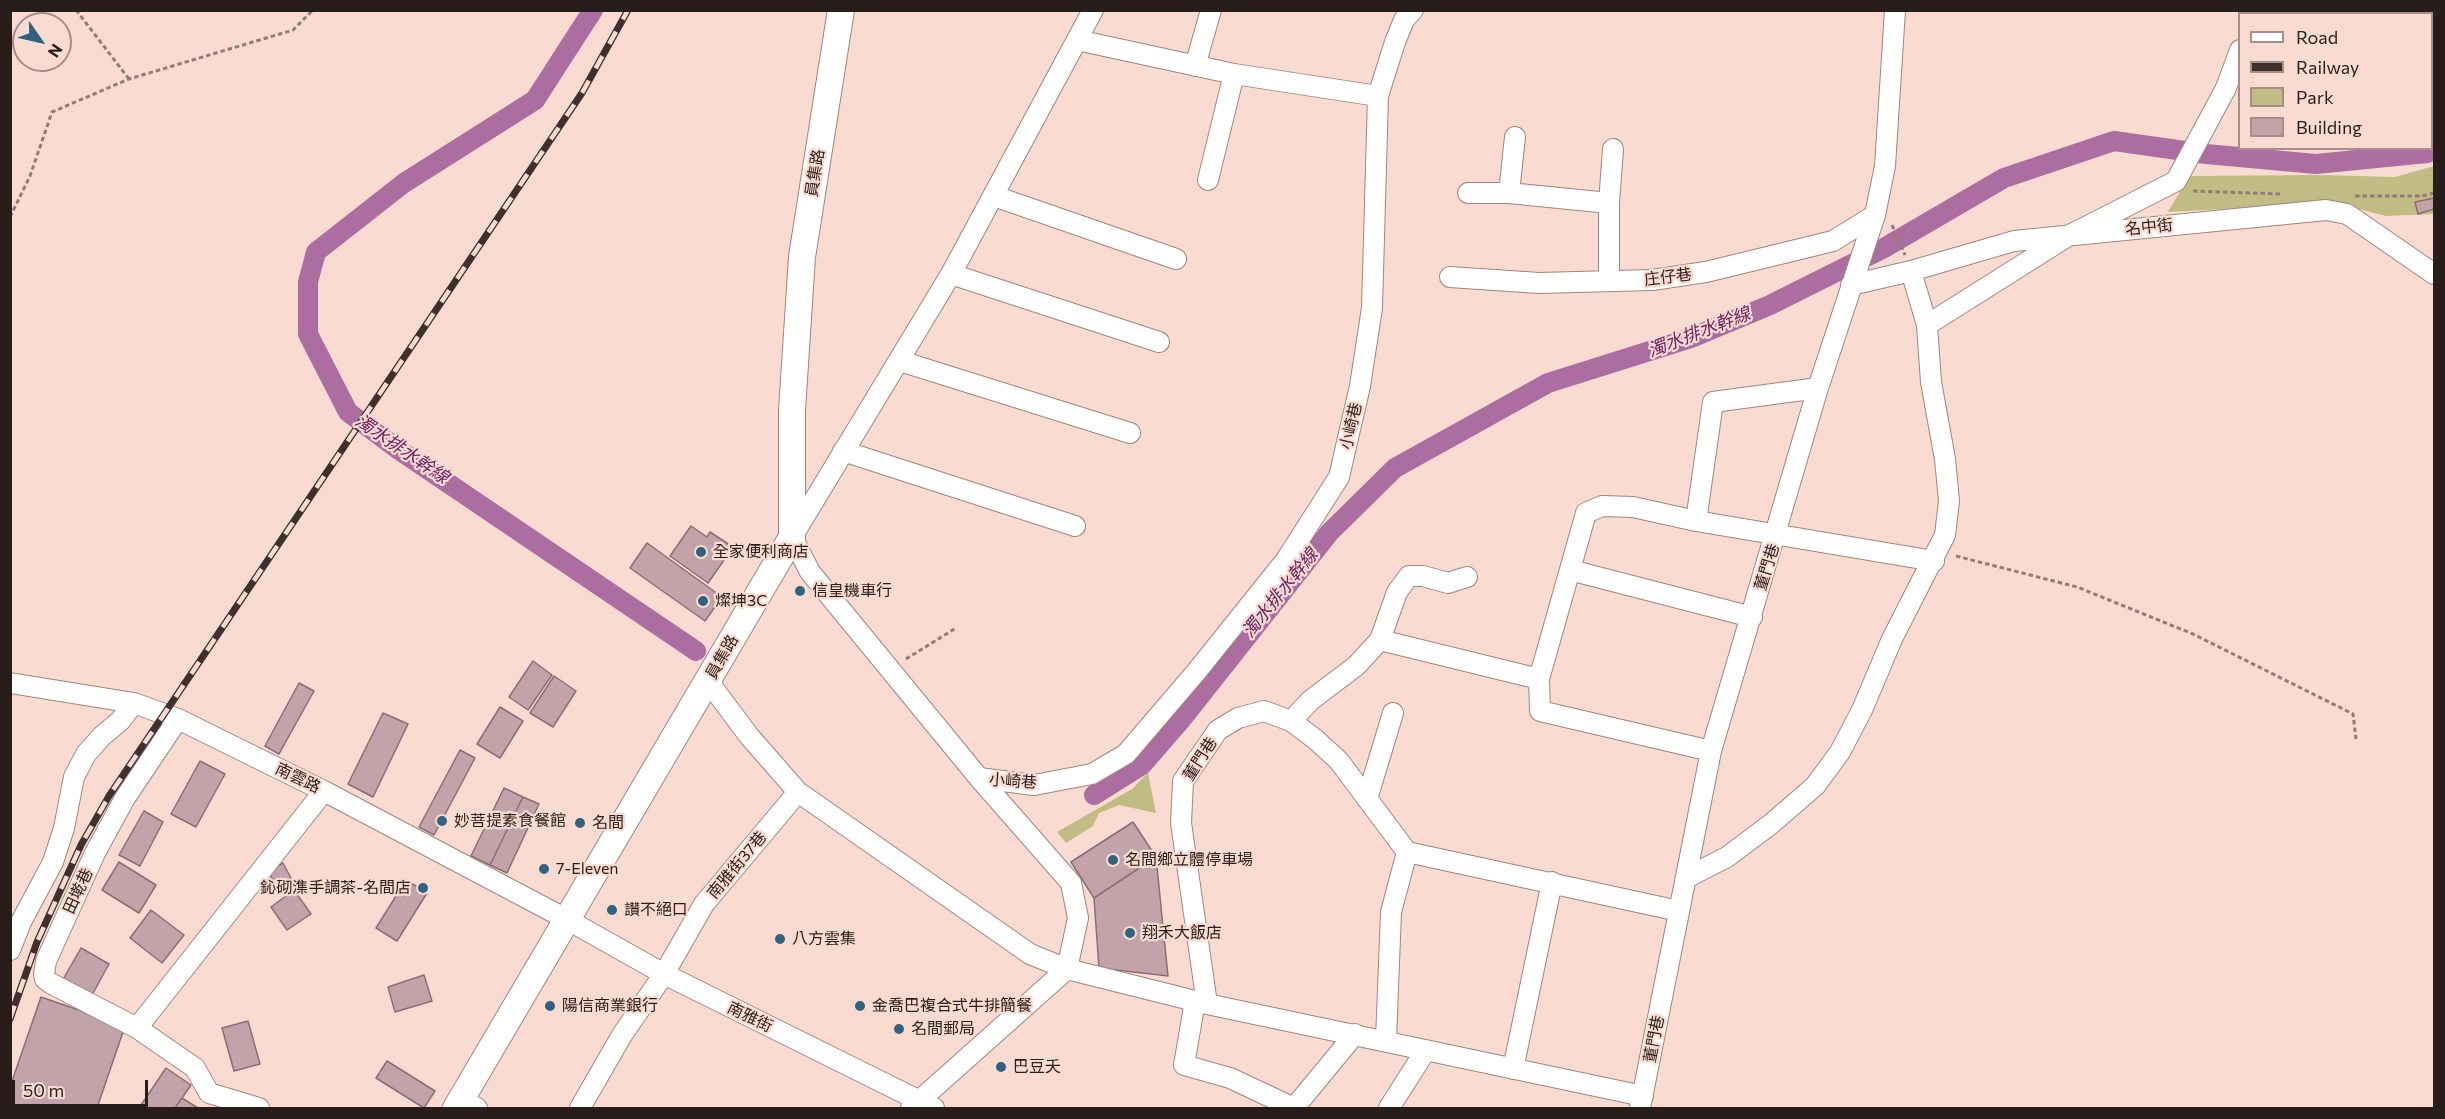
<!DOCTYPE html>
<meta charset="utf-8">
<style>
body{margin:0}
#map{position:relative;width:2445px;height:1119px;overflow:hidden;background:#fadbd1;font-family:Commissioner,sans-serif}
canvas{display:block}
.frame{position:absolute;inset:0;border:12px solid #281d1a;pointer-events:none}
.legend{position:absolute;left:2238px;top:12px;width:195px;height:138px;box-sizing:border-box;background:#fadbd1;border:2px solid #a68f88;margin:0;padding:8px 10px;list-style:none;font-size:18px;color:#281d1a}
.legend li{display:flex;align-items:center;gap:12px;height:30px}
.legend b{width:30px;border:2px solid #a68f88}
.north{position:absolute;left:12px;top:12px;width:60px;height:60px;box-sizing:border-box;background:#fadbd1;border:2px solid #a68f88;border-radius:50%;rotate:124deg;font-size:16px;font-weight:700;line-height:24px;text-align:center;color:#281d1a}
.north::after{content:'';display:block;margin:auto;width:21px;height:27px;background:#2f637f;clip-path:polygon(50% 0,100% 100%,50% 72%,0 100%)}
.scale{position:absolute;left:12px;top:1080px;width:136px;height:27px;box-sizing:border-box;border:3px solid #281d1a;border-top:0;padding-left:8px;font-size:18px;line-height:21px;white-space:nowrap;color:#281d1a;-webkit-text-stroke:4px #fadbd1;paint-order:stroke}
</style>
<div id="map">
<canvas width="2445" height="1119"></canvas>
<div class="frame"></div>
<ul class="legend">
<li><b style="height:8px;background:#fff"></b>Road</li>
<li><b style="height:8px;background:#3e312d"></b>Railway</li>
<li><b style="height:16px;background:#c0bc83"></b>Park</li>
<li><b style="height:16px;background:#c2a3a9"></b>Building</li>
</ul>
<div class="north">N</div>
<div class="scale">50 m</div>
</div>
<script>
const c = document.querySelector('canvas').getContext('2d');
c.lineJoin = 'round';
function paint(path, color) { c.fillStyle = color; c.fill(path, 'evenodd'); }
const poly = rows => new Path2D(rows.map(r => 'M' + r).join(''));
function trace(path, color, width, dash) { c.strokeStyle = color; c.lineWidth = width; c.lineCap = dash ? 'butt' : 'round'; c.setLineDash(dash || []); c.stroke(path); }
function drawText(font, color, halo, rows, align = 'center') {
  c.font = font + ' Commissioner,"Noto Sans TC",sans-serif'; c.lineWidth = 4.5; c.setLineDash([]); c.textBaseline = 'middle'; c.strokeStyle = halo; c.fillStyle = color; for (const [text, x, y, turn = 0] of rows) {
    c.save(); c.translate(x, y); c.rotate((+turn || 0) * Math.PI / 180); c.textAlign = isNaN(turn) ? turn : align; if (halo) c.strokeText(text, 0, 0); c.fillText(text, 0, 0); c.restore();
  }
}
const green = poly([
 [2434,166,2434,214,2386,216,2336,203,2168,212,2189,176,2319,175,2395,177],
 [1148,773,1156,813,1119,805,1099,813,1093,826,1066,843,1057,832,1132,789]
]);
const canal = poly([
 [593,10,535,100,404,183,316,252,308,282,308,334,348,412,399,450,696,651],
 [1094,795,1142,765,1181,720,1329,533,1395,468,1548,383,1691,338,1770,305,1884,248,2004,178,2114,141,2206,154,2316,164,2427,153,2434,150]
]);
const building = poly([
 [2434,198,2434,209,2418,214,2415,202,2434,198],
 [691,526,707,537,710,532,733,547,708,583,670,556,691,526],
 [647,543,722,597,705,621,630,568,647,543],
 [533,661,552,675,528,710,509,697,533,661],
 [554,676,576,691,553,727,530,713,554,676],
 [299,683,314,691,279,754,265,746,299,683],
 [500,707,523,721,500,758,477,744,500,707],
 [383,713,408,724,373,797,348,784,383,713],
 [460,750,475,758,434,835,419,827,460,750],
 [200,761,225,774,196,827,171,814,200,761],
 [504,788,523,797,490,865,471,856,504,788],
 [523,797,539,804,507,873,490,865,523,797],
 [144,811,163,822,140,866,119,855,144,811],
 [1133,822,1156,857,1094,898,1071,862,1133,822],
 [1156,857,1168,976,1099,968,1094,898,1156,857],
 [119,862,156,885,139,913,102,890,119,862],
 [283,863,292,880,277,888,268,871,283,863],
 [406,880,427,893,397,941,376,928,406,880],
 [294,890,311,914,287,930,271,907,294,890],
 [151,910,184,935,162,963,130,938,151,910],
 [81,948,109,964,91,997,62,981,81,948],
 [424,975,432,1001,395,1012,388,987,424,975],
 [41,997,125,1026,97,1108,10,1108,10,1087,41,997],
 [248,1021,260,1064,234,1071,222,1028,248,1021],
 [387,1061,435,1091,424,1108,376,1078,387,1061],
 [166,1068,191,1085,175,1108,139,1108,166,1068],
 [182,1098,198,1108,175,1108,182,1098]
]);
const path = poly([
 [76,10,129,79],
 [2193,191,2282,194],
 [2355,196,2422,196,2434,193],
 [10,217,30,176,52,112,129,79,293,30,313,10],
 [1892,225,1905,255],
 [1956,556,2077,587,2193,634,2353,714,2356,739],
 [906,659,956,628]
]);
const minor = poly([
 [2407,10,2408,14],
 [2253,14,2254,10],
 [1077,40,1234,74,1378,96],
 [2432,65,2434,65],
 [1195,66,1211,10],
 [1208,180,1234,74],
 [1468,193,1509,193,1609,203],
 [1509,193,1515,137],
 [994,196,1176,259],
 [951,274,1159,342],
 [1450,277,1539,283,1652,280,1706,272,1833,241,1875,215],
 [1609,281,1609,203,1613,149],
 [1851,285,1911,271,2014,241,2326,210,2347,214,2434,274],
 [1927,325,2068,236,2176,181,2226,88,2240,50],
 [900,361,1130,433],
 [843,451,1075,526],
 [1696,521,1713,402,1818,388],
 [1570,570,1752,617],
 [1380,640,1539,679],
 [708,681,749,736,798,792,1030,954,1067,969,1207,1004,1643,1096],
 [10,683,134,703,178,719,324,791,568,920,664,974,934,1108],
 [178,719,125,798,95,853,46,961,44,974,45,979,50,983,137,1028,195,1068,209,1093,259,1108],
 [1291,721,1311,700,1356,666,1380,640,1397,592,1409,576,1423,576,1448,583,1467,577],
 [1711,751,1540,711,1539,679,1586,513,1602,506,1633,507,1696,521,1934,561],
 [979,778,1034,785,1092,774,1126,754,1197,671,1286,560,1339,477,1360,386,1372,308,1378,96,1395,42,1404,20,1413,10],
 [1367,799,1393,713],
 [1686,878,1727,857,1771,824,1815,786,1840,752,1862,710,1892,639,1945,535,1949,501,1945,459,1931,382,1927,325,1911,271],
 [10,950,21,922,53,862,64,828,74,777,86,754,102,736,120,721,134,703],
 [1067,969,1078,918,1071,883,979,778,810,572,792,537,951,274,1093,10],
 [1195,1001,1184,1065,1230,1078,1294,1108],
 [1207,1004,1181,823,1183,781,1218,730,1238,718,1264,711,1291,721,1315,739,1339,761,1407,852,1679,911],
 [137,1028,324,791],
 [1386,1040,1391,912,1407,852],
 [1513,1069,1552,882],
 [461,1100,477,1108],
 [580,1108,622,1035,664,974,704,904,798,792],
 [911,1108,1067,969],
 [1294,1108,1355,1034],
 [1389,1108,1426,1050],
 [1640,1108,1711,751,1818,388,1875,215,1885,166,1895,10]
]);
const major = poly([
 [456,1108,792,537,792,410,802,257,841,10]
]);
const rail = poly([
 [10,1019,37,942,81,845,109,796,582,93,628,10]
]);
const markers = [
 [701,552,6,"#2f637f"],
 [800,591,6,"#2f637f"],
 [703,601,6,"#2f637f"],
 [442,821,6,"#2f637f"],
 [580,823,6,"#2f637f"],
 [1113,860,6,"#2f637f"],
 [544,869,6,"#2f637f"],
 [423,888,6,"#2f637f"],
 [612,910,6,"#2f637f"],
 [1130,933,6,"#2f637f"],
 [780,939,6,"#2f637f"],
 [550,1006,6,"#2f637f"],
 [860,1006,6,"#2f637f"],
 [899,1029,6,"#2f637f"],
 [1001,1067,6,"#2f637f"]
];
const streetNames = [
 ["員集路",815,173,-81],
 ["名中街",2149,227,-6],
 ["庄仔巷",1668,277,-7],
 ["小崎巷",1351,426,-77],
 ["董門巷",1767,567,-73],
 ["員集路",722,657,-60],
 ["董門巷",1200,759,-57],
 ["南雲路",298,778,26],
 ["小崎巷",1013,781,4],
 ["南雅街37巷",737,865,-50],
 ["田墘巷",78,891,-65],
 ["南雅街",750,1017,26],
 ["董門巷",1654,1039,-79]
];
const poiNames = [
 ["全家便利商店",713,552],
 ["信皇機車行",812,591],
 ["燦坤3C",715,601],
 ["妙菩提素食餐館",454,821],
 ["名間",592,823],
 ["名間鄉立體停車場",1125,860],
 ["7-Eleven",556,869],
 ["鈊砌潗手調茶-名間店",411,888,"right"],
 ["讚不絕口",624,910],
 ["翔禾大飯店",1142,933],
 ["八方雲集",792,939],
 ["陽信商業銀行",562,1006],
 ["金喬巴複合式牛排簡餐",872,1006],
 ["名間郵局",911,1029],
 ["巴豆夭",1013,1067]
];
const waterNames = [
 ["濁水排水幹線",1699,332,-21],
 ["濁水排水幹線",402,449,34],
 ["濁水排水幹線",1280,593,-51]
];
paint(green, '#c0bc83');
trace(canal, '#ac6ea1', 20);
paint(building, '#c2a3a9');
trace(building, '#8b6e74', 1.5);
trace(minor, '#a1857b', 22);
trace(major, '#a1857b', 28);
trace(path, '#927d76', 3, [4.5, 3]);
trace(minor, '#fff', 20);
trace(major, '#fff', 26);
trace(rail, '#3e312d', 7);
trace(rail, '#fadbd1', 4.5, [14]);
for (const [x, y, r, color] of markers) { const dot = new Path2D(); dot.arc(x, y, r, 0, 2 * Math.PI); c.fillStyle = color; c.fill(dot); trace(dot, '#fadbd1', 2); }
drawText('16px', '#281d1a', '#fadbd1', streetNames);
drawText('16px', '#281d1a', '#fadbd1', poiNames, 'left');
drawText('italic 18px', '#6d2163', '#fadbd1', waterNames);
</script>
